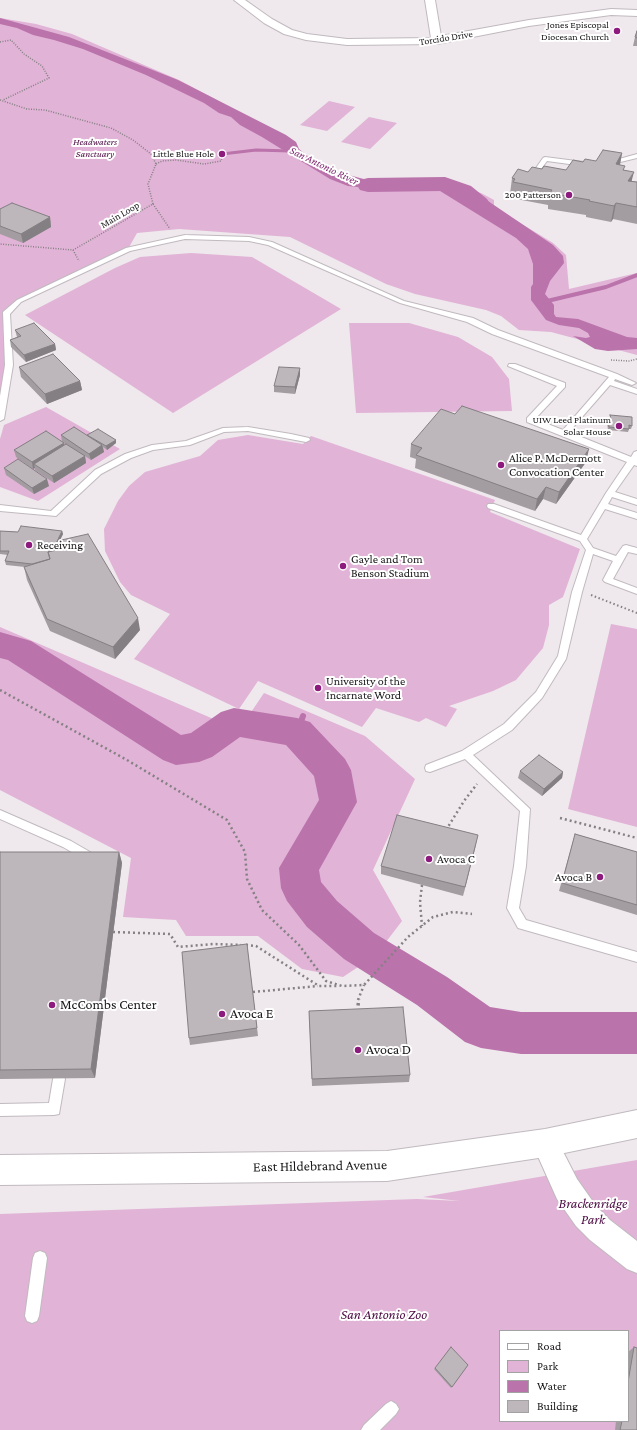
<!DOCTYPE html>
<style>
body{margin:0}
#map{position:relative;width:637px;height:1430px;overflow:hidden;background:#efe8ed;font-family:"Crimson Pro",serif}
canvas{display:block}
.legend{position:absolute;left:499px;top:1330px;width:130px;height:92px;box-sizing:border-box;background:#fff;border:1px solid #a3a2a3;margin:0;padding:5px 7px;list-style:none;font-size:12px;color:#191719}
.legend li{display:flex;align-items:center;gap:8px;height:20px}
.legend b{width:20px;border:1px solid #a3a2a3}
</style>
<div id="map">
<canvas width="637" height="1430"></canvas>
<ul class="legend">
<li><b style="height:5px;background:#fff"></b>Road</li>
<li><b style="height:11px;background:#e1b3d6"></b>Park</li>
<li><b style="height:11px;background:#ba73ab"></b>Water</li>
<li><b style="height:11px;background:#bdb6bb"></b>Building</li>
</ul>
</div>
<script>
const c = document.querySelector('canvas').getContext('2d');
c.lineJoin = 'round';
function paint(path, color) { c.fillStyle = color; c.fill(path, 'evenodd'); }
const poly = rows => new Path2D(rows.map(r => 'M' + r).join(''));
function trace(path, color, width, dash) { c.strokeStyle = color; c.lineWidth = width; c.lineCap = dash ? 'butt' : 'round'; c.setLineDash(dash || []); c.stroke(path); }
function drawText(font, color, halo, rows, align = 'center') {
  c.font = font + ' "Crimson Pro",serif'; c.lineWidth = 4; c.setLineDash([]); c.textBaseline = 'middle'; c.strokeStyle = halo; c.fillStyle = color; for (const [text, x, y, turn = 0] of rows) {
    c.save(); c.translate(x, y); c.rotate((+turn || 0) * Math.PI / 180); c.textAlign = isNaN(turn) ? turn : align; if (halo) c.strokeText(text, 0, 0); c.fillText(text, 0, 0); c.restore();
  }
}
const green = poly([
 [0,18,36,24,72,34,179,80,215,99,295,149,347,177,374,187,396,190,443,187,460,187,481,193,494,200,494,207,553,243,566,255,569,289,637,273,637,355,551,332,519,330,501,316,486,310,415,294,386,284,290,237,179,229,137,233,128,249,19,301,7,314,9,365,0,419],
 [329,101,355,107,327,131,300,125],
 [369,117,397,123,370,149,341,142],
 [191,253,252,257,341,309,173,413,25,315,115,268,140,257],
 [349,323,409,323,458,337,492,357,509,379,512,411,356,413],
 [46,407,120,449,38,501,0,487,0,439,4,425],
 [248,435,303,444,311,436,495,500,490,512,580,549,563,597,549,605,549,625,543,648,516,680,493,691,449,706,457,709,446,727,426,718,419,722,376,708,362,727,258,681,239,709,134,659,170,614,131,595,120,582,105,551,104,529,118,501,129,486,145,472,200,456,218,440],
 [611,624,637,629,637,827,568,809],
 [0,627,239,730,264,693,365,736,415,779,373,870,402,921,376,955,343,977,302,969,258,936,186,936,176,920,123,917,131,858,0,790],
 [637,1160,637,1430,0,1430,0,1214,417,1199,460,1201,423,1197],
 [500,1331,628,1331,628,1421,500,1421]
]);
const water = poly([
 [0,18,69,37,178,80,286,135,296,142,299,149,311,159,334,171,371,181,427,181,413,187,367,188,348,186,330,179,262,137,240,125,231,117,219,113,204,103,146,75,83,49,54,40,33,35,17,28,0,24],
 [444,180,450,180,488,201,553,245,563,256,564,263,550,281,545,294,554,305,554,314,556,317,578,319,627,337,637,338,637,349,608,351,595,349,573,336,586,338,590,337,588,333,579,328,559,325,546,320,531,300,531,287,533,284,533,264,528,249,516,238,432,186]
]);
const streamFar2 = poly([
 [222,154,256,150,290,151]
]);
const streamFar1 = poly([
 [543,302,606,287,637,275]
]);
const stream = poly([
 [297,732,303,716]
]);
const river = poly([
 [445,177,471,186,487,199,490,204,487,209,479,211,471,209,455,196,442,191,368,192,360,190,357,185,360,180,368,178,445,177],
 [0,632,31,641,181,735,191,733,221,712,234,708,297,718,310,722,345,759,351,770,357,802,319,870,321,882,337,901,374,933,447,977,490,1007,521,1012,637,1012,637,1054,521,1054,481,1048,465,1042,417,1005,344,959,307,927,287,901,281,888,279,868,319,800,314,776,286,745,240,737,212,757,199,762,176,765,163,760,8,660,0,658,0,632]
]);
const pathFar3 = poly([
 [0,42,11,40,24,54,42,66,49,78,3,100],
 [0,100,27,109,45,110,111,128,133,140,151,154,156,164,148,184,153,204,73,250,0,244],
 [156,164,162,161,176,160,204,164,221,161,223,155],
 [153,204,170,229],
 [73,250,79,261],
 [611,360,629,361,637,359]
]);
const pathFar2 = poly([
 [591,595,637,613]
]);
const pathFar1 = poly([
 [0,690,127,760,227,820,245,852,247,879,262,910,299,945,326,981,342,986,364,985,408,937,433,917,453,912,472,914],
 [560,818,637,838],
 [446,830,464,801,477,784],
 [422,885,420,902,422,926],
 [113,932,170,934,178,947,214,944,241,945],
 [246,945,256,946,319,986,339,986],
 [253,992,318,986],
 [358,1000,364,985]
]);
const path = poly([
 [357,1012,359,999]
]);
const lane = poly([
 [637,154,637,158,608,165,605,163,637,154],
 [545,157,584,162,587,164,584,166,547,161,535,177,531,177,531,175,543,158,545,157],
 [185,235,249,237,272,242,404,301,473,318,498,330,617,374,636,383,632,385,615,379,614,381,637,389,637,394,610,385,569,432,631,457,634,452,637,451,637,466,634,465,615,492,637,499,637,505,612,497,608,504,637,513,637,519,605,509,587,539,593,548,616,556,623,546,626,545,637,548,637,554,628,552,613,579,637,588,637,594,605,582,603,580,613,561,593,554,582,592,566,659,542,698,512,730,473,755,530,809,526,866,519,908,526,920,637,952,637,962,518,928,507,908,514,866,520,811,465,759,430,772,426,771,425,768,426,765,462,751,504,724,536,692,558,656,572,592,586,550,580,541,488,508,487,506,488,504,494,504,581,535,606,493,627,462,527,422,527,418,557,386,508,366,509,364,515,364,565,383,565,387,535,419,563,430,609,377,492,334,467,322,400,303,268,245,249,241,185,239,130,251,21,302,10,314,13,365,4,419,0,421,0,396,5,365,3,312,17,300,126,248,185,235],
 [248,427,291,434,309,438,310,440,306,442,248,431,224,432,190,445,153,450,131,458,101,474,56,516,0,511,0,505,51,511,95,470,125,454,152,445,186,441,223,428,248,427],
 [0,810,71,841,90,852,95,863,93,866,89,868,85,866,82,858,63,847,0,819,0,810],
 [59,1073,63,1075,65,1079,59,1114,54,1115,0,1116,0,1104,49,1103,53,1079,55,1075,59,1073],
 [40,1251,45,1253,47,1258,39,1316,37,1321,32,1323,27,1321,25,1316,33,1258,35,1253,40,1251],
 [391,1401,396,1404,399,1409,396,1414,380,1430,361,1430,364,1425,386,1404,391,1401]
]);
const street = poly([
 [234,0,245,0,272,19,292,30,307,34,347,39,431,38,425,0,435,0,441,36,529,20,611,9,637,10,637,16,611,15,529,26,437,44,347,45,306,40,284,34,264,23,234,0],
 [545,1130,554,1134,577,1179,596,1206,610,1220,637,1241,637,1273,627,1269,590,1240,576,1226,557,1199,532,1143,536,1134,545,1130]
]);
const secondary = poly([
 [637,1110,637,1138,545,1157,387,1181,0,1185,0,1155,387,1151,545,1129,637,1110]
]);
const wall = poly([
 [637,31,637,46,633,46,635,37],
 [622,153,620,165,624,170,632,181,637,182,637,224,613,219,611,222,586,217,586,215,548,209,548,205,511,198,511,194,510,194,512,178,528,172,542,169,566,170,583,162,596,161],
 [0,209,50,217,51,227,23,243,0,234],
 [15,330,55,344,56,350,26,362,11,347,10,340,17,337],
 [19,367,80,381,82,390,47,404,21,377],
 [300,368,300,375,295,394,274,392,274,386],
 [610,415,632,426,631,429,629,429,628,432,608,430,607,422,608,419,610,419],
 [61,435,88,436,87,435,116,440,116,443,107,450,103,447,104,452,91,460,85,456,86,463,54,483,35,470,35,468,33,469,16,457,14,450,65,445,78,452,62,442],
 [411,444,586,462,556,504,543,499,535,511,415,468,416,459,410,457],
 [4,468,49,486,34,494,6,475],
 [0,531,18,532,62,531,63,534,60,540,140,630,115,659,50,631,27,580,24,567,25,567,6,565,5,561,8,555,0,554],
 [58,545,59,549,56,550],
 [520,771,563,772,562,778,542,796,518,778],
 [575,834,637,852,637,915,559,891],
 [476,844,463,896,381,874,381,866],
 [0,852,119,852,122,863,95,1078,0,1079],
 [247,944,258,1036,190,1045,189,1038],
 [309,1011,410,1075,409,1082,312,1086],
 [634,1347,637,1430,615,1430,616,1421,628,1421,628,1352],
 [468,1365,451,1388,434,1369,435,1368]
]);
const shadedWall = poly([
 [622,153,619,169,616,164],
 [634,172,630,187,628,181],
 [616,203,613,219,611,222,614,206],
 [50,217,51,227,23,243,21,234],
 [55,344,56,350,26,362,24,355],
 [300,368,300,375,295,394,295,387],
 [80,381,82,390,47,404,45,394],
 [116,440,116,443,107,450,106,446],
 [64,443,66,450,34,464,35,468,33,469,32,462],
 [102,445,104,452,91,460,89,454],
 [589,449,586,462,556,504,559,492],
 [85,456,86,463,54,483,52,476],
 [47,479,49,486,34,494,32,488],
 [546,487,543,499,535,511,537,499],
 [62,531,63,534,58,544,57,541],
 [57,541,58,545,51,562,50,558],
 [138,618,140,630,115,659,113,647],
 [563,772,562,778,542,796,544,789],
 [478,835,476,844,463,896,465,887],
 [119,852,122,863,95,1078,91,1069]
]);
const building = poly([
 [637,31,637,38,635,37,637,31],
 [603,150,622,153,616,164,625,166,623,170,634,172,628,181,637,182,637,207,616,203,614,206,589,201,590,200,550,193,552,190,513,182,515,179,512,178,518,169,528,172,532,167,542,169,544,166,566,170,573,160,583,162,585,159,596,161,603,150],
 [12,203,50,217,21,234,0,226,0,209,12,203],
 [34,323,55,344,24,355,10,340,21,336,15,330,34,323],
 [53,354,80,381,45,394,19,367,53,354],
 [279,367,300,368,295,387,274,386,279,367],
 [462,406,589,449,559,492,546,487,537,499,416,455,422,448,411,444,441,409,455,414,462,406],
 [610,415,632,417,632,426,629,425,629,429,609,427,608,419,611,419,610,415],
 [74,427,102,445,89,454,61,435,74,427],
 [98,429,116,440,106,446,87,435,98,429],
 [46,431,64,443,32,462,14,450,46,431],
 [66,444,85,456,52,476,34,464,66,444],
 [18,459,47,479,32,488,4,468,18,459],
 [21,526,62,531,53,550,48,552,50,559,32,564,5,561,9,551,0,551,0,531,18,532,21,526],
 [88,534,138,618,113,647,47,619,24,567,50,559,48,552,61,549,57,541,88,534],
 [539,755,563,772,544,789,520,771,539,755],
 [397,815,478,835,465,887,381,866,397,815],
 [575,834,637,852,637,905,562,883,575,834],
 [0,852,119,852,91,1069,0,1070,0,852],
 [247,944,257,1028,189,1038,182,952,247,944],
 [403,1007,410,1075,312,1079,309,1011,403,1007],
 [451,1347,468,1365,452,1387,435,1368,451,1347],
 [634,1347,637,1348,637,1430,620,1430,622,1421,628,1421,628,1382,634,1347]
]);
const markers = [
 [617,31,4,"#8d1b7d"],
 [222,154,4,"#8d1b7d"],
 [569,195,4,"#8d1b7d"],
 [619,426,4,"#8d1b7d"],
 [501,465,4,"#8d1b7d"],
 [29,545,4,"#8d1b7d"],
 [343,566,4,"#8d1b7d"],
 [318,688,4,"#8d1b7d"],
 [429,859,4,"#8d1b7d"],
 [600,877,4,"#8d1b7d"],
 [52,1005,4,"#8d1b7d"],
 [222,1014,4,"#8d1b7d"],
 [358,1050,4,"#8d1b7d"]
];
const farPoinames = [
 ["Jones Episcopal",609,25],
 ["Diocesan Church",609,37],
 ["Little Blue Hole",214,154],
 ["200 Patterson",561,195],
 ["UIW Leed Platinum",611,420],
 ["Solar House",611,432]
];
const farStreetnames = [
 ["Torcido Drive",446,38,-9],
 ["Main Loop",120,215,-30]
];
const farParknames = [
 ["Headwaters",95,142],
 ["Sanctuary",95,154]
];
const farWaternames = [
 ["San Antonio River",324,166,26]
];
const poiNames = [
 ["Alice P. McDermott",509,458],
 ["Convocation Center",509,472],
 ["Receiving",37,545],
 ["Gayle and Tom",351,559],
 ["Benson Stadium",351,573],
 ["University of the",326,681],
 ["Incarnate Word",326,695],
 ["Avoca C",437,859],
 ["Avoca B",592,877,"right"]
];
const nearPoinames = [
 ["McCombs Center",60,1005],
 ["Avoca E",230,1014],
 ["Avoca D",366,1050]
];
const nearStreetnames = [
 ["East Hildebrand Avenue",320,1166,-1]
];
const nearParknames = [
 ["Brackenridge",593,1204],
 ["Park",593,1220],
 ["San Antonio Zoo",384,1315]
];
paint(green, '#e1b3d6');
paint(water, '#ba73ab');
trace(streamFar2, '#ba73ab', 3);
trace(streamFar1, '#ba73ab', 4);
trace(stream, '#ba73ab', 6);
paint(river, '#ba73ab');
trace(lane, '#c0babf', 2);
trace(street, '#c0babf', 2);
trace(secondary, '#c0babf', 2);
trace(pathFar3, '#848083', 1.5, [1, 1.5]);
trace(pathFar2, '#848083', 2, [1.5, 2.5]);
trace(pathFar1, '#848083', 2.5, [2, 3]);
trace(path, '#848083', 3.5, [2.5, 4]);
paint(lane, '#fff');
paint(street, '#fff');
paint(secondary, '#fff');
paint(wall, '#a39da1');
paint(shadedWall, '#847f83');
paint(building, '#bdb6bb');
trace(building, '#847f83', 1);
for (const [x, y, r, color] of markers) { const dot = new Path2D(); dot.arc(x, y, r, 0, 2 * Math.PI); c.fillStyle = color; c.fill(dot); trace(dot, '#fff', 1.5); }
drawText('10px', '#191719', '#fff', farPoinames, 'right');
drawText('10px', '#191719', '#fff', farStreetnames);
drawText('italic 10px', '#4c0a42', '#fff', farParknames);
drawText('italic 11px', '#802b72', '#fff', farWaternames);
drawText('12px', '#191719', '#fff', poiNames, 'left');
drawText('14px', '#191719', '#fff', nearPoinames, 'left');
drawText('14px', '#191719', '#fff', nearStreetnames);
drawText('italic 14px', '#4c0a42', '#fff', nearParknames);
</script>
